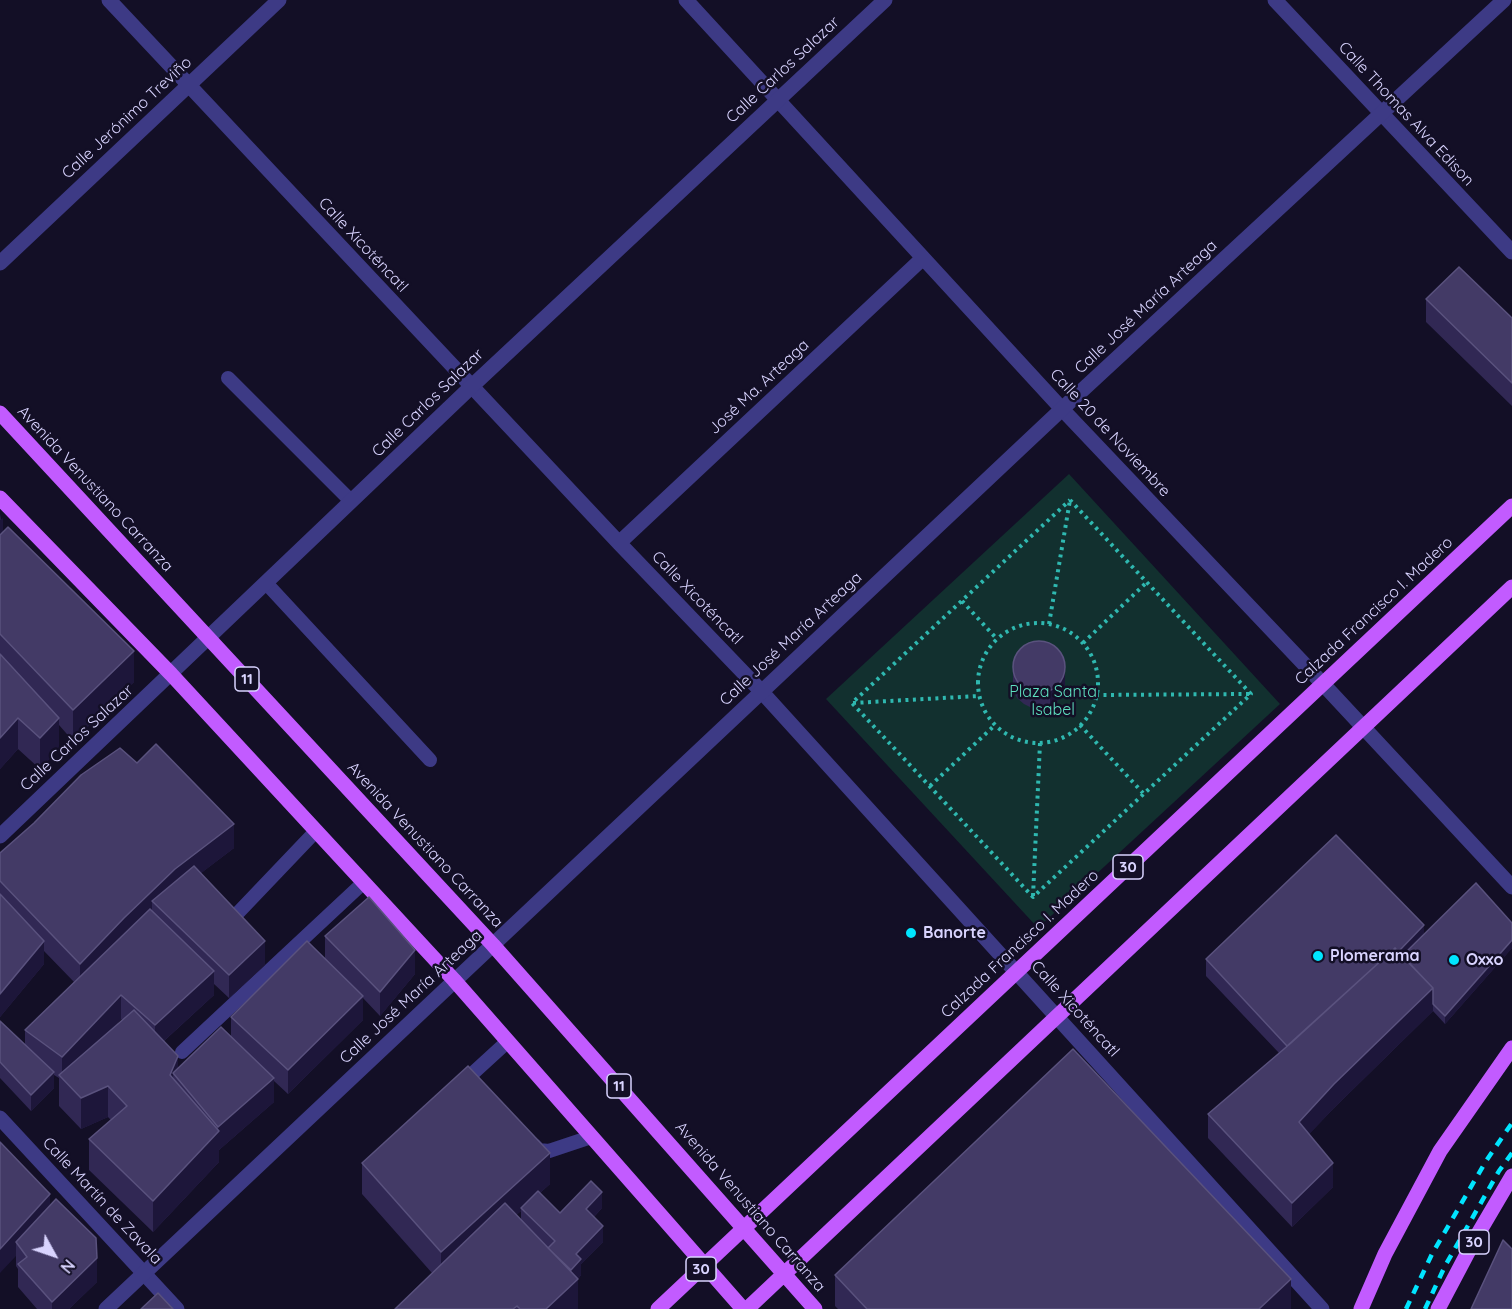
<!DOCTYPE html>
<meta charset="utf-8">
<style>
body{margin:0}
#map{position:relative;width:1512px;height:1309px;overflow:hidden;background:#130f26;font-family:Quicksand,sans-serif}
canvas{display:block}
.north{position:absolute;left:24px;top:1225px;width:60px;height:60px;-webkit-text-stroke:4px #130f26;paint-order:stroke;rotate:130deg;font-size:16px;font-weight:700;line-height:24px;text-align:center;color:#d9d4ff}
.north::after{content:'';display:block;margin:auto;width:21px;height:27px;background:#d9d4ff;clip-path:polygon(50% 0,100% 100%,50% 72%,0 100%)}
</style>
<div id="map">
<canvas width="1512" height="1309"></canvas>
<div class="north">N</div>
</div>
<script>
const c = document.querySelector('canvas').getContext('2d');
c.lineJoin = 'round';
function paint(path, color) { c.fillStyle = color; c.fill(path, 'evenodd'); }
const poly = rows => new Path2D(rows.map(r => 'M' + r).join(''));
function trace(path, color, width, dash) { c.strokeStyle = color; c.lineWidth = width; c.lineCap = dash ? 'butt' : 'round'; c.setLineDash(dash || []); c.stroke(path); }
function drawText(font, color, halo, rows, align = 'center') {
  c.font = font + ' Quicksand,sans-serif'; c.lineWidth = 5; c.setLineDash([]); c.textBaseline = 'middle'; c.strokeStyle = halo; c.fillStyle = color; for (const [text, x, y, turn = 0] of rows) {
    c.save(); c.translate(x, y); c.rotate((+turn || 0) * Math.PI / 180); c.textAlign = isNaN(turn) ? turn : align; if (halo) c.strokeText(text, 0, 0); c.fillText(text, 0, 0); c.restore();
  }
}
const green = poly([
 [1069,474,1280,704,1038,928,826,699]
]);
const path = poly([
 [1070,500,1251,694,1033,897,852,703,1070,500],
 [962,601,997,639],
 '978 683a60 60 0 1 1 120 0a60 60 0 1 1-120 0Z',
 [1049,624,1070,500],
 [1083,643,1147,582],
 [1096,695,1250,694],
 [853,703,979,696],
 [1080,725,1143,793],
 [930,786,995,725],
 [1033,896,1040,743]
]);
const service = poly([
 [228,378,351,501],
 [266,583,430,760],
 [234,917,316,831],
 [182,1052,363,883],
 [460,1085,507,1042],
 [534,1145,539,1150,549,1151,591,1137]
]);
const minor = poly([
 [109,0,619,543,761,691,1322,1309],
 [686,0,1062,409,1323,684,1512,887],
 [1275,0,1512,252],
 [0,263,279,0],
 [619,543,923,258],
 [0,1118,177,1309]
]);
const tertiary = poly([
 [0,836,472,386,885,0],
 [106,1309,1062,409,1504,0]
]);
const primary = poly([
 [0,413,493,945,815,1309],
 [0,498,171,674,454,980,743,1309],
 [658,1309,1512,506],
 [747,1309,1512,587],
 [1361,1309,1385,1254,1440,1151,1512,1048],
 [1438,1309,1475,1239,1512,1176]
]);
const rail = poly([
 [1406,1309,1432,1254,1486,1161,1512,1123],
 [1425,1309,1445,1266,1499,1171,1512,1153]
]);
const wall = poly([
 [1426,299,1512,318,1512,406,1426,322],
 [0,514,3,533,134,682,73,741,59,725,59,749,40,769,18,749,0,769],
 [1013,665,1065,687,1057,702,1050,707,1032,708,1024,704,1017,698,1013,690],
 [234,848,201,873,265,965,229,998,214,984,214,995,164,1041,178,1069,231,1036,231,1017,325,959,325,936,415,974,380,1016,363,998,363,1020,288,1094,274,1081,274,1102,219,1150,219,1162,153,1232,89,1170,89,1139,111,1120,108,1117,81,1129,59,1106,59,1078,54,1075,54,1088,31,1111,0,1078,0,1021,25,1045,25,1030,74,982,44,951,44,964,0,1017,0,853],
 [121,1019,122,1020,108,1032],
 [1512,923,1512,948,1445,1024,1433,1011,1334,1108,1309,1134,1333,1187,1292,1227,1208,1138,1208,1114,1279,1053,1206,976,1206,959,1424,934],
 [0,1142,50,1206,97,1282,69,1309,37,1309,18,1287,18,1269,16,1266,16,1256],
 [362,1163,550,1184,540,1193,560,1213,602,1208,594,1217,603,1242,581,1264,581,1275,578,1279,578,1309,395,1309,432,1273,362,1194],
 [521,1211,521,1220,516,1215],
 [835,1275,1291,1309,838,1309,835,1306]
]);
const shadedWall = poly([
 [3,518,3,548,0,551,0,520],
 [134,651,134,682,73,741,73,710],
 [1065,671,1065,687,1057,702,1050,707,1050,691],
 [18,718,18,749,0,769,0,738],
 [59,718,59,749,40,769,40,738],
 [234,824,234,848,175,893,152,901,152,915,80,988,80,964,124,918,175,869],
 [1424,925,1424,941,1291,1067],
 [1512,940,1512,948,1445,1024,1445,1016],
 [44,941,44,964,0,1017,0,994],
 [265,941,265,965,229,998,229,975],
 [415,950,415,974,380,1016,380,992],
 [214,971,214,995,155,1049,155,1025],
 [1433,988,1433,1011,1334,1108,1299,1145,1299,1122,1334,1084],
 [121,995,121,1019,63,1079,62,1078,62,1057],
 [363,996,363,1020,288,1094,288,1070],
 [178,1056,178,1078,173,1073,174,1097,170,1075],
 [54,1072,54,1088,31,1111,31,1095],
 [274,1078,274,1102,219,1150,219,1162,153,1232,153,1201,218,1132,218,1127],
 [108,1086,108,1117,81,1129,81,1098],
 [550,1153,550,1184,522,1209,521,1208,521,1211,441,1283,441,1252],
 [1333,1163,1333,1187,1292,1227,1292,1203],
 [602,1192,602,1208,586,1225,586,1209],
 [50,1194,50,1218,16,1242,16,1256,0,1273,0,1249],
 [603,1226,603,1242,581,1264,581,1275,578,1279,578,1309,546,1309,571,1286,571,1270,576,1254],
 [97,1258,97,1282,69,1309,52,1309,52,1302],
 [1291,1279,1291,1309,1259,1309]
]);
const building = poly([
 [1459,267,1512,318,1512,383,1426,299,1459,267],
 [8,527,134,651,73,710,0,634,0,535,8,527],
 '1013 667a26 26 0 1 1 52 0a26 26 0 1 1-52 0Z',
 [0,654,59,718,40,738,18,718,0,738,0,654],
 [156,744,234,824,175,869,124,918,80,964,0,881,0,853,34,823,81,775,120,748,137,763,156,744],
 [1336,835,1424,925,1398,952,1395,948,1287,1046,1206,959,1336,835],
 [194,866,265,941,229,975,152,901,194,866],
 [1476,883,1512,923,1512,940,1445,1016,1433,1004,1433,988,1402,956,1476,883],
 [0,894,44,941,0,994,0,894],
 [369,897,415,950,380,992,325,936,369,897],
 [150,909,214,971,155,1025,121,995,62,1057,25,1030,150,909],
 [307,941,363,996,288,1070,231,1017,307,941],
 [1395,948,1433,988,1334,1084,1299,1122,1333,1163,1292,1203,1208,1114,1291,1043,1395,948],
 [134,1010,178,1056,170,1075,219,1131,153,1201,89,1139,127,1106,108,1086,81,1098,59,1075,134,1010],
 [0,1021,54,1072,31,1095,0,1062,0,1021],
 [221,1027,274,1078,218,1127,173,1073,221,1027],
 [1073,1049,1291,1279,1259,1309,867,1309,835,1275,1073,1049],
 [468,1066,550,1153,441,1252,362,1163,468,1066],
 [0,1142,50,1194,0,1249,0,1142],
 [591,1181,602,1192,586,1209,603,1226,576,1254,581,1259,571,1270,548,1248,555,1241,521,1208,538,1191,560,1213,591,1181],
 [56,1199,96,1238,97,1258,52,1302,18,1264,27,1257,16,1242,56,1199],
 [505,1203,578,1279,546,1309,520,1309,517,1306,513,1309,395,1309,505,1203],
 [1503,1240,1512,1249,1512,1309,1471,1309,1503,1240],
 [158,1293,173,1309,141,1309,158,1293]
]);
const markers = [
 [911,933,6,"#00e5ff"],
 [1318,956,6,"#00e5ff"],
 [1454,960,6,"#00e5ff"]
];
const shields = [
 [247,679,24],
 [1128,867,30],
 [619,1086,24],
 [1474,1242,30],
 [701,1269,30]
];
const shieldNames = [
 ["11",247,679],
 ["30",1128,867],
 ["11",619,1086],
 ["30",1474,1242],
 ["30",701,1269]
];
const streetNames = [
 ["Calle Carlos Salazar",783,70,-43],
 ["Calle Thomas Alva Edison",1406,114,47],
 ["Calle Jerónimo Treviño",127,118,-43],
 ["Calle Xicoténcatl",363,245,47],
 ["Calle José María Arteaga",1146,307,-43],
 ["José Ma. Arteaga",759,387,-43],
 ["Calle Carlos Salazar",428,403,-44],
 ["Calle 20 de Noviembre",1110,433,47],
 ["Avenida Venustiano Carranza",95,489,47],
 ["Calle Xicoténcatl",697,598,46],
 ["Calzada Francisco I. Madero",1374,611,-43],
 ["Calle José María Arteaga",791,639,-43],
 ["Calle Carlos Salazar",77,738,-43],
 ["Avenida Venustiano Carranza",425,845,47],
 ["Calzada Francisco I. Madero",1020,944,-43],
 ["Calle José María Arteaga",411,997,-43],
 ["Calle Xicoténcatl",1075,1009,48],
 ["Calle Martín de Zavala",102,1201,47],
 ["Avenida Venustiano Carranza",750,1207,49]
];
const parkNames = [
 ["Plaza Santa",1053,692],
 ["Isabel",1053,710]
];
const poiNames = [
 ["Banorte",923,933],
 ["Plomerama",1330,956],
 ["Oxxo",1466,960]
];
paint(green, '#12302f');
trace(path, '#2fb8b0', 4, [3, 4.5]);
trace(service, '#3d3a85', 14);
trace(minor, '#3d3a85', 15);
trace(tertiary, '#3d3a85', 15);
trace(primary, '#c25bff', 15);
trace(rail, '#00e5ff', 4.5, [9, 8]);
paint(wall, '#312854');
paint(shadedWall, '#1d163a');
paint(building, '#433a66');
trace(building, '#5a527e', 1.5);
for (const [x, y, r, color] of markers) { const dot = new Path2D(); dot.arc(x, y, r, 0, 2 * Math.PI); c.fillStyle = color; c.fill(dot); trace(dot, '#130f26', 2); }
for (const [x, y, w] of shields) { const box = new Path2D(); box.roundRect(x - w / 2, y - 12, w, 24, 4.5); c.fillStyle = '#130f26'; c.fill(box); trace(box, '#d9d4ff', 1.5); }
drawText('bold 15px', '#d9d4ff', null, shieldNames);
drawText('16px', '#d9d4ff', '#130f26', streetNames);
drawText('16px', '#5fe0c0', '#130f26', parkNames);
drawText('bold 16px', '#d9d4ff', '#130f26', poiNames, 'left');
</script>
